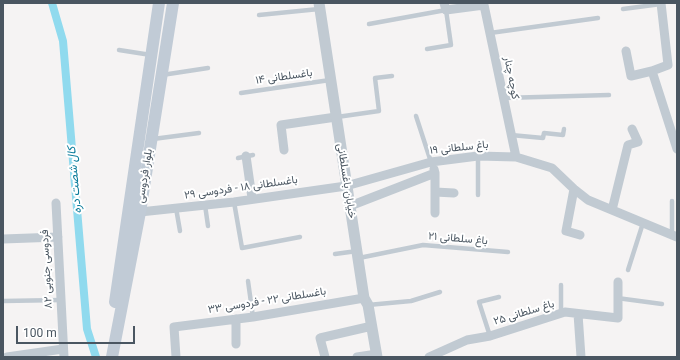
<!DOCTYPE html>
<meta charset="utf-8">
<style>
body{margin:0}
#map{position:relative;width:680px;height:360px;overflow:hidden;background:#f5f3f3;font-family:Roboto,sans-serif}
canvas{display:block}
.frame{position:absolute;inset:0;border:4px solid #4a5661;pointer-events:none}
.scale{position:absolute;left:16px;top:326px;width:119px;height:18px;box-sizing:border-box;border:2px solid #4a5661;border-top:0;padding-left:5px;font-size:12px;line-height:14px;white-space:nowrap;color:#4a5661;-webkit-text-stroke:3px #fff;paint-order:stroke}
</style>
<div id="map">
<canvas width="680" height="360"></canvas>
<div class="frame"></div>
<div class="scale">100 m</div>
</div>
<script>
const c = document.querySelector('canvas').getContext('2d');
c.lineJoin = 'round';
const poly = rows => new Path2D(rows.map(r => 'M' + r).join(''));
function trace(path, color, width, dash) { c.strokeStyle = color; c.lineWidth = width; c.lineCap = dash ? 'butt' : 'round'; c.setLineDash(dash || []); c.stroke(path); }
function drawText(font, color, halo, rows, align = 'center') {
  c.font = font + ' Roboto,Vazirmatn,sans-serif'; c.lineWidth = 4; c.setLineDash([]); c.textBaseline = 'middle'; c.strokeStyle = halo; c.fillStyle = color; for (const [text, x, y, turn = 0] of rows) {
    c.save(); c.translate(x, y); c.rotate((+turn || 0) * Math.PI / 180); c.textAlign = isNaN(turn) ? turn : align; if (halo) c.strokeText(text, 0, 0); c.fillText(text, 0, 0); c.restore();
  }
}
const canal = poly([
 [52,3,63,41,87,329,96,357]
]);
const service = poly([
 [623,9,661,4],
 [259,15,319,9],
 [369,24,446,10,451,45,427,49],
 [490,33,598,18],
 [119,50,151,55],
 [162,75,208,68],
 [241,93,330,80],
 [503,98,609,95],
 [416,116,431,162],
 [337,117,379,111,375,78,392,76],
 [511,135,543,138,544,133,563,135,564,129],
 [153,139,199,133],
 [238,158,253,155],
 [478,195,478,156],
 [234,202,242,248,300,237],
 [205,205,208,226],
 [176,208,180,231],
 [672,236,672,201],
 [335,254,357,251],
 [359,258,423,245,508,252],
 [628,270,643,223],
 [248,281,253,317],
 [561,285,561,314],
 [617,298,662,304],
 [3,301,61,300],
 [368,305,411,301,440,292],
 [490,336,479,302,499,297]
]);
const minor = poly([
 [444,3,446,10,484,5,516,157],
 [661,3,668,65,652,71,677,149],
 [626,51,631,76,652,71],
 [284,150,281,125,336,117],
 [246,156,252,198],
 [434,169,435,173,435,213],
 [574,189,566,231,580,235],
 [435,192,454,193],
 [56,203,64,357],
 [350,206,435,173],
 [612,210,628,145,638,142,632,129],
 [140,212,234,202,346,186,431,162,478,156,516,157,552,168,574,189,588,200,677,237],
 [3,239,58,237],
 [578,314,581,357],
 [236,319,236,344],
 [7,357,63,349],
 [176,357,174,327,253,317,364,298],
 [325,357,320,338,372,326],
 [357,357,377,354],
 [429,357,467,340,490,336,565,312,618,318,618,282]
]);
const tertiary = poly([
 [319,3,364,298,368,305,377,357]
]);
const secondary = poly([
 [115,302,159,3],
 [112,357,140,212,173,3]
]);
const streetNames = [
 ["باغسلطانی ۱۴",284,77,-8],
 ["کوچه چنار",511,78,79],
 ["باغ سلطانی ۱۹",459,148,-6],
 ["بلوار فردوسی",145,176,-81],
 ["خیابان باغسلطانی",346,181,81],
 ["باغسلطانی ۱۸ - فردوسی ۲۹",241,188,-8],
 ["باغ سلطانی ۲۱",458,239,5],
 ["فردوسی جنوبی ۸۲",47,269,-93],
 ["باغسلطانی ۲۲ - فردوسی ۳۳",267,301,-9],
 ["باغ سلطانی ۲۵",524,313,-17]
];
const waterNames = [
 ["کال شصت دره",75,180,-95]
];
trace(canal, '#90daee', 8);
trace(service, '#c1cad2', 4.5);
trace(minor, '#c1cad2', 9);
trace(tertiary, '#c1cad2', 11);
trace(secondary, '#c1cbd6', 12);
drawText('11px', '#4a5661', '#fff', streetNames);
drawText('italic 12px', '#0c7c9b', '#fff', waterNames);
</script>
